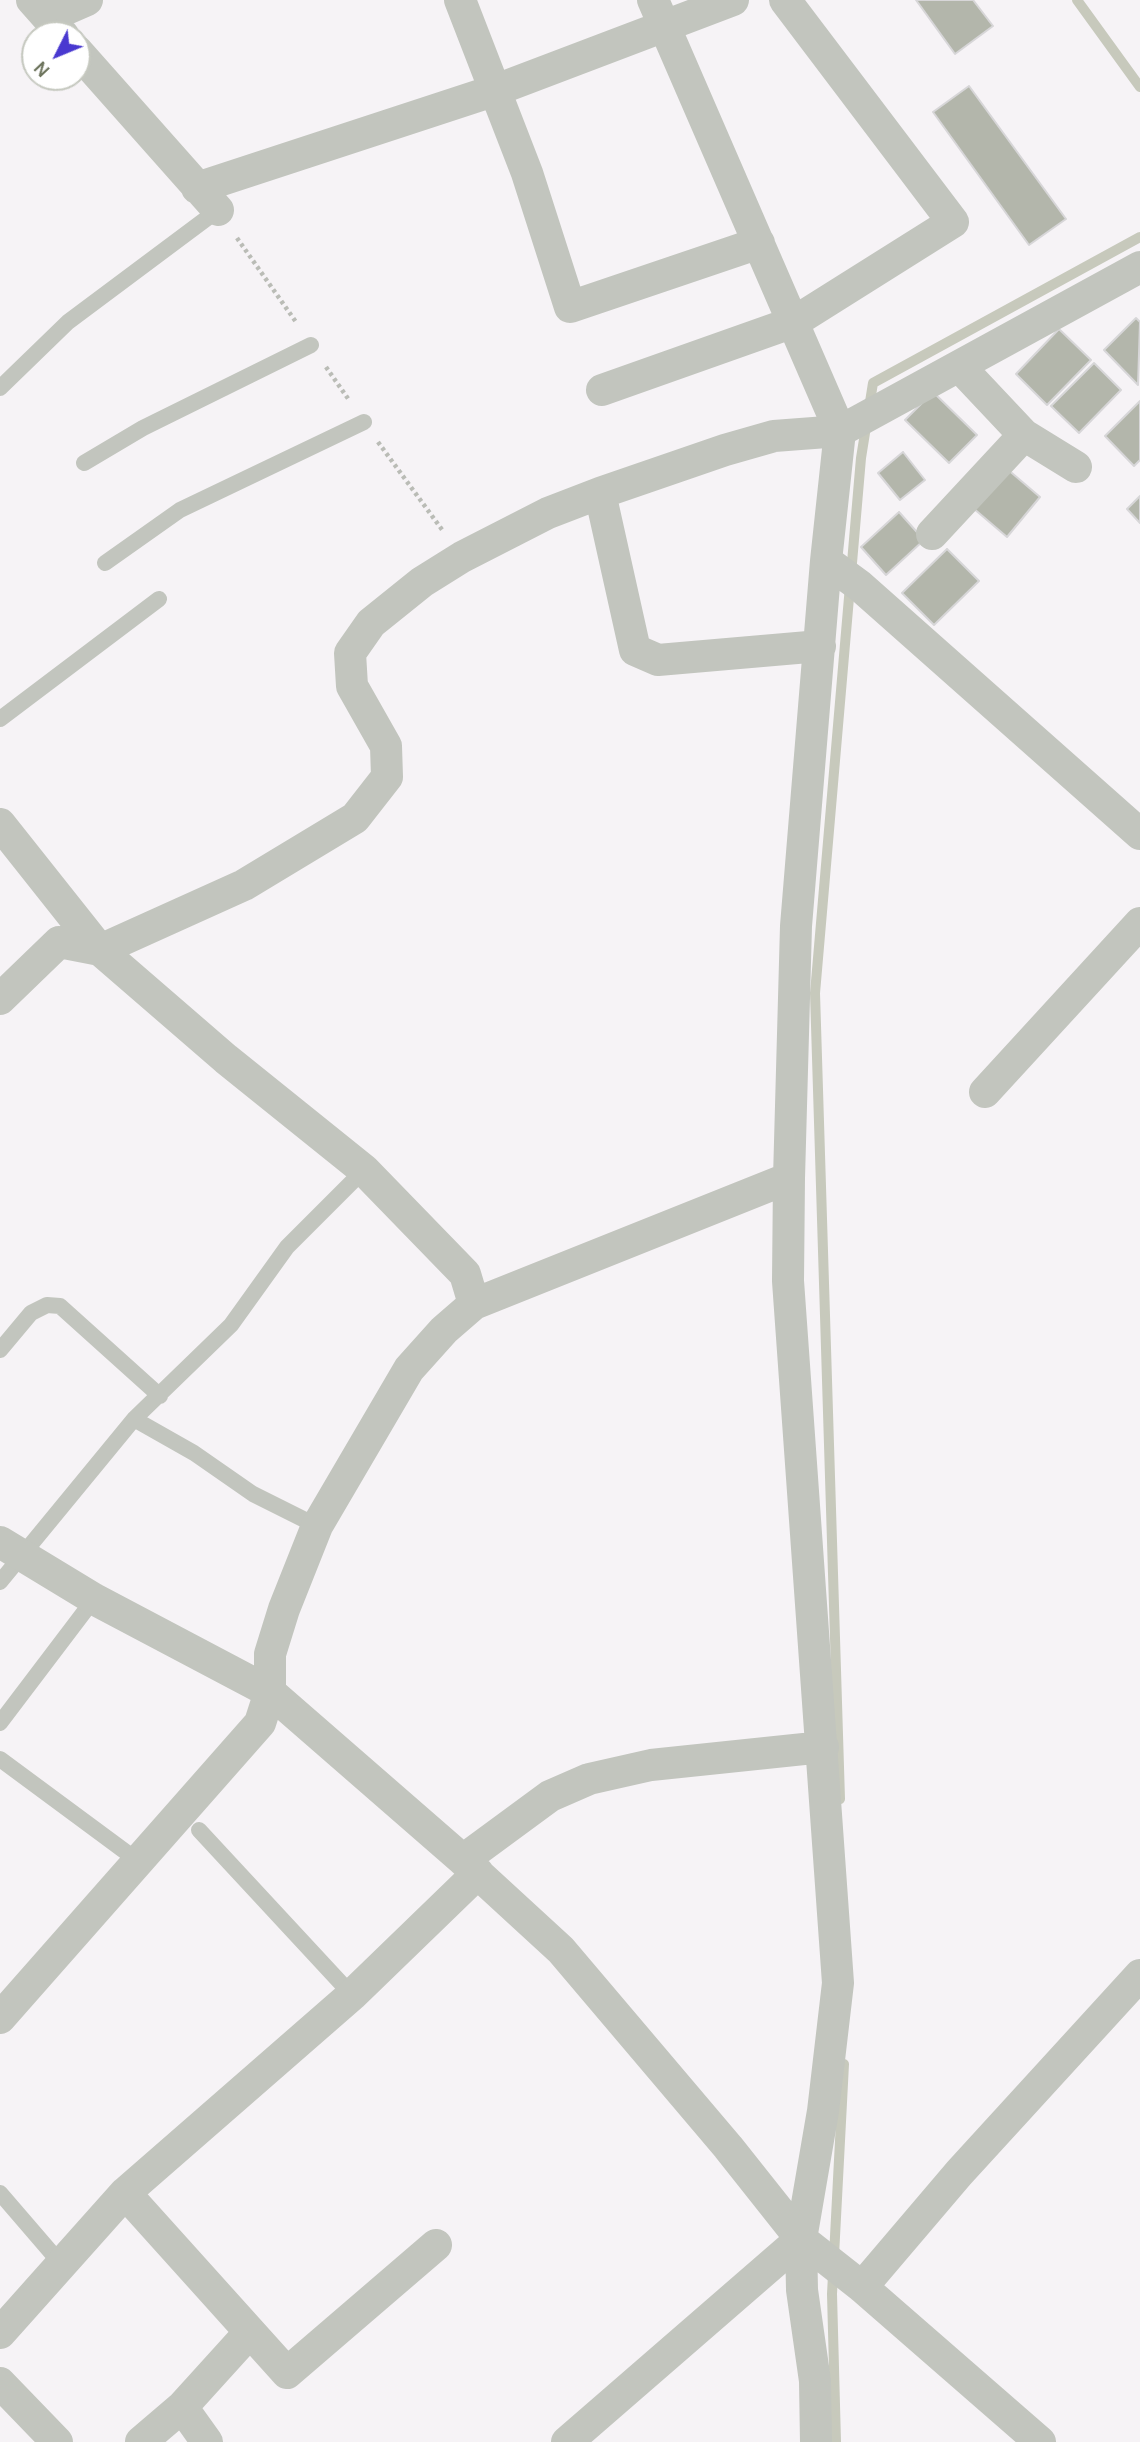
<!DOCTYPE html>
<style>
body{margin:0}
#map{position:relative;width:1140px;height:2442px;overflow:hidden;background:#f6f3f6;font-family:Karla,sans-serif}
canvas{display:block}
.north{position:absolute;left:21px;top:21px;width:70px;height:70px;box-sizing:border-box;background:#fff;border:2px solid #c5c8bf;border-radius:50%;rotate:227deg;font-size:19px;font-weight:700;line-height:28px;text-align:center;color:#6f765f}
.north::after{content:'';display:block;margin:auto;width:24px;height:32px;background:#4939d0;clip-path:polygon(50% 0,100% 100%,50% 72%,0 100%)}
</style>
<div id="map">
<canvas width="1140" height="2442"></canvas>
<div class="north">N</div>
</div>
<script>
const c = document.querySelector('canvas').getContext('2d');
c.lineJoin = 'round';
const poly = rows => new Path2D(rows.map(r => 'M' + r).join(''));
function trace(path, color, width, dash) { c.strokeStyle = color; c.lineWidth = width; c.lineCap = dash ? 'butt' : 'round'; c.setLineDash(dash || []); c.stroke(path); }
function paint(path, color) { c.fillStyle = color; c.fill(path, 'evenodd'); }
const stream = poly([
 [1077,0,1140,87],
 [840,1799,815,993,861,458,873,383,1140,237],
 [836,2442,832,2294,844,2064]
]);
const building = poly([
 [916,0,973,0,993,26,955,54,916,0],
 [969,86,1066,219,1029,245,933,112,969,86],
 [1136,318,1140,322,1138,385,1104,350,1136,318],
 [1059,329,1091,360,1047,405,1016,374,1059,329],
 [1094,363,1121,390,1079,433,1051,406,1094,363],
 [933,392,977,435,949,463,905,420,933,392],
 [1140,401,1140,460,1134,466,1105,436,1140,401],
 [903,452,925,480,900,500,878,473,903,452],
 [1006,468,1040,497,1007,537,973,508,1006,468],
 [1140,496,1140,523,1127,509,1140,496],
 [899,512,924,540,886,575,861,547,899,512],
 [947,549,979,581,934,625,902,593,947,549]
]);
const path = poly([
 [237,238,296,322],
 [326,367,349,400],
 [378,442,443,531]
]);
const lane = poly([
 [0,388,68,322,218,210],
 [84,463,143,428,311,345],
 [105,563,180,510,364,422],
 [0,719,159,599],
 [0,1350,31,1313,47,1305,60,1306,160,1396],
 [134,1419,194,1453,253,1494,317,1526],
 [0,1582,134,1419,231,1325,287,1247,364,1170],
 [0,1723,94,1599],
 [0,1759,138,1861],
 [199,1830,352,1995],
 [0,2193,62,2265]
]);
const street = poly([
 [32,0,63,35],
 [460,0,527,173,570,307,759,243],
 [653,0,840,431,826,561,796,926,789,1178,788,1281,838,1983,823,2111,801,2239,802,2290,815,2381,816,2442],
 [48,17,87,0],
 [77,51,218,210],
 [197,188,496,90,733,0],
 [959,366,1024,435,1076,467],
 [602,390,794,322,953,222,785,0],
 [600,493,635,650,658,660,820,646],
 [932,534,1024,435],
 [826,561,860,586,1140,834],
 [0,824,100,950,226,1059,364,1170,465,1274,474,1304],
 [0,999,59,942,100,950,244,885,355,818,387,777,386,746,352,686,350,653,371,623,422,582,462,557,548,513,600,493,725,450,774,436,840,431,1140,267],
 [985,1092,1140,923],
 [0,1542,94,1599,270,1692,463,1860,561,1950,728,2147,801,2239,862,2287,1040,2442],
 [463,1860,550,1796,589,1779,651,1765,823,1747],
 [0,2018,260,1723,270,1692,270,1654,284,1609,317,1526,409,1369,444,1330,474,1304,789,1178],
 [125,2193,287,2373,436,2245],
 [862,2287,959,2173,1140,1975],
 [0,2333,125,2193,352,1995,478,1873],
 [0,2383,57,2442],
 [182,2407,207,2442],
 [141,2442,182,2407,250,2332],
 [567,2442,801,2239]
]);
trace(stream, '#c7c9bc', 10);
paint(building, '#b3b6ab');
trace(building, '#d7d6d8', 2);
trace(path, '#babcb6', 4.5, [3.5, 3.5]);
trace(lane, '#c2c5be', 16);
trace(street, '#c2c5be', 32);
</script>
